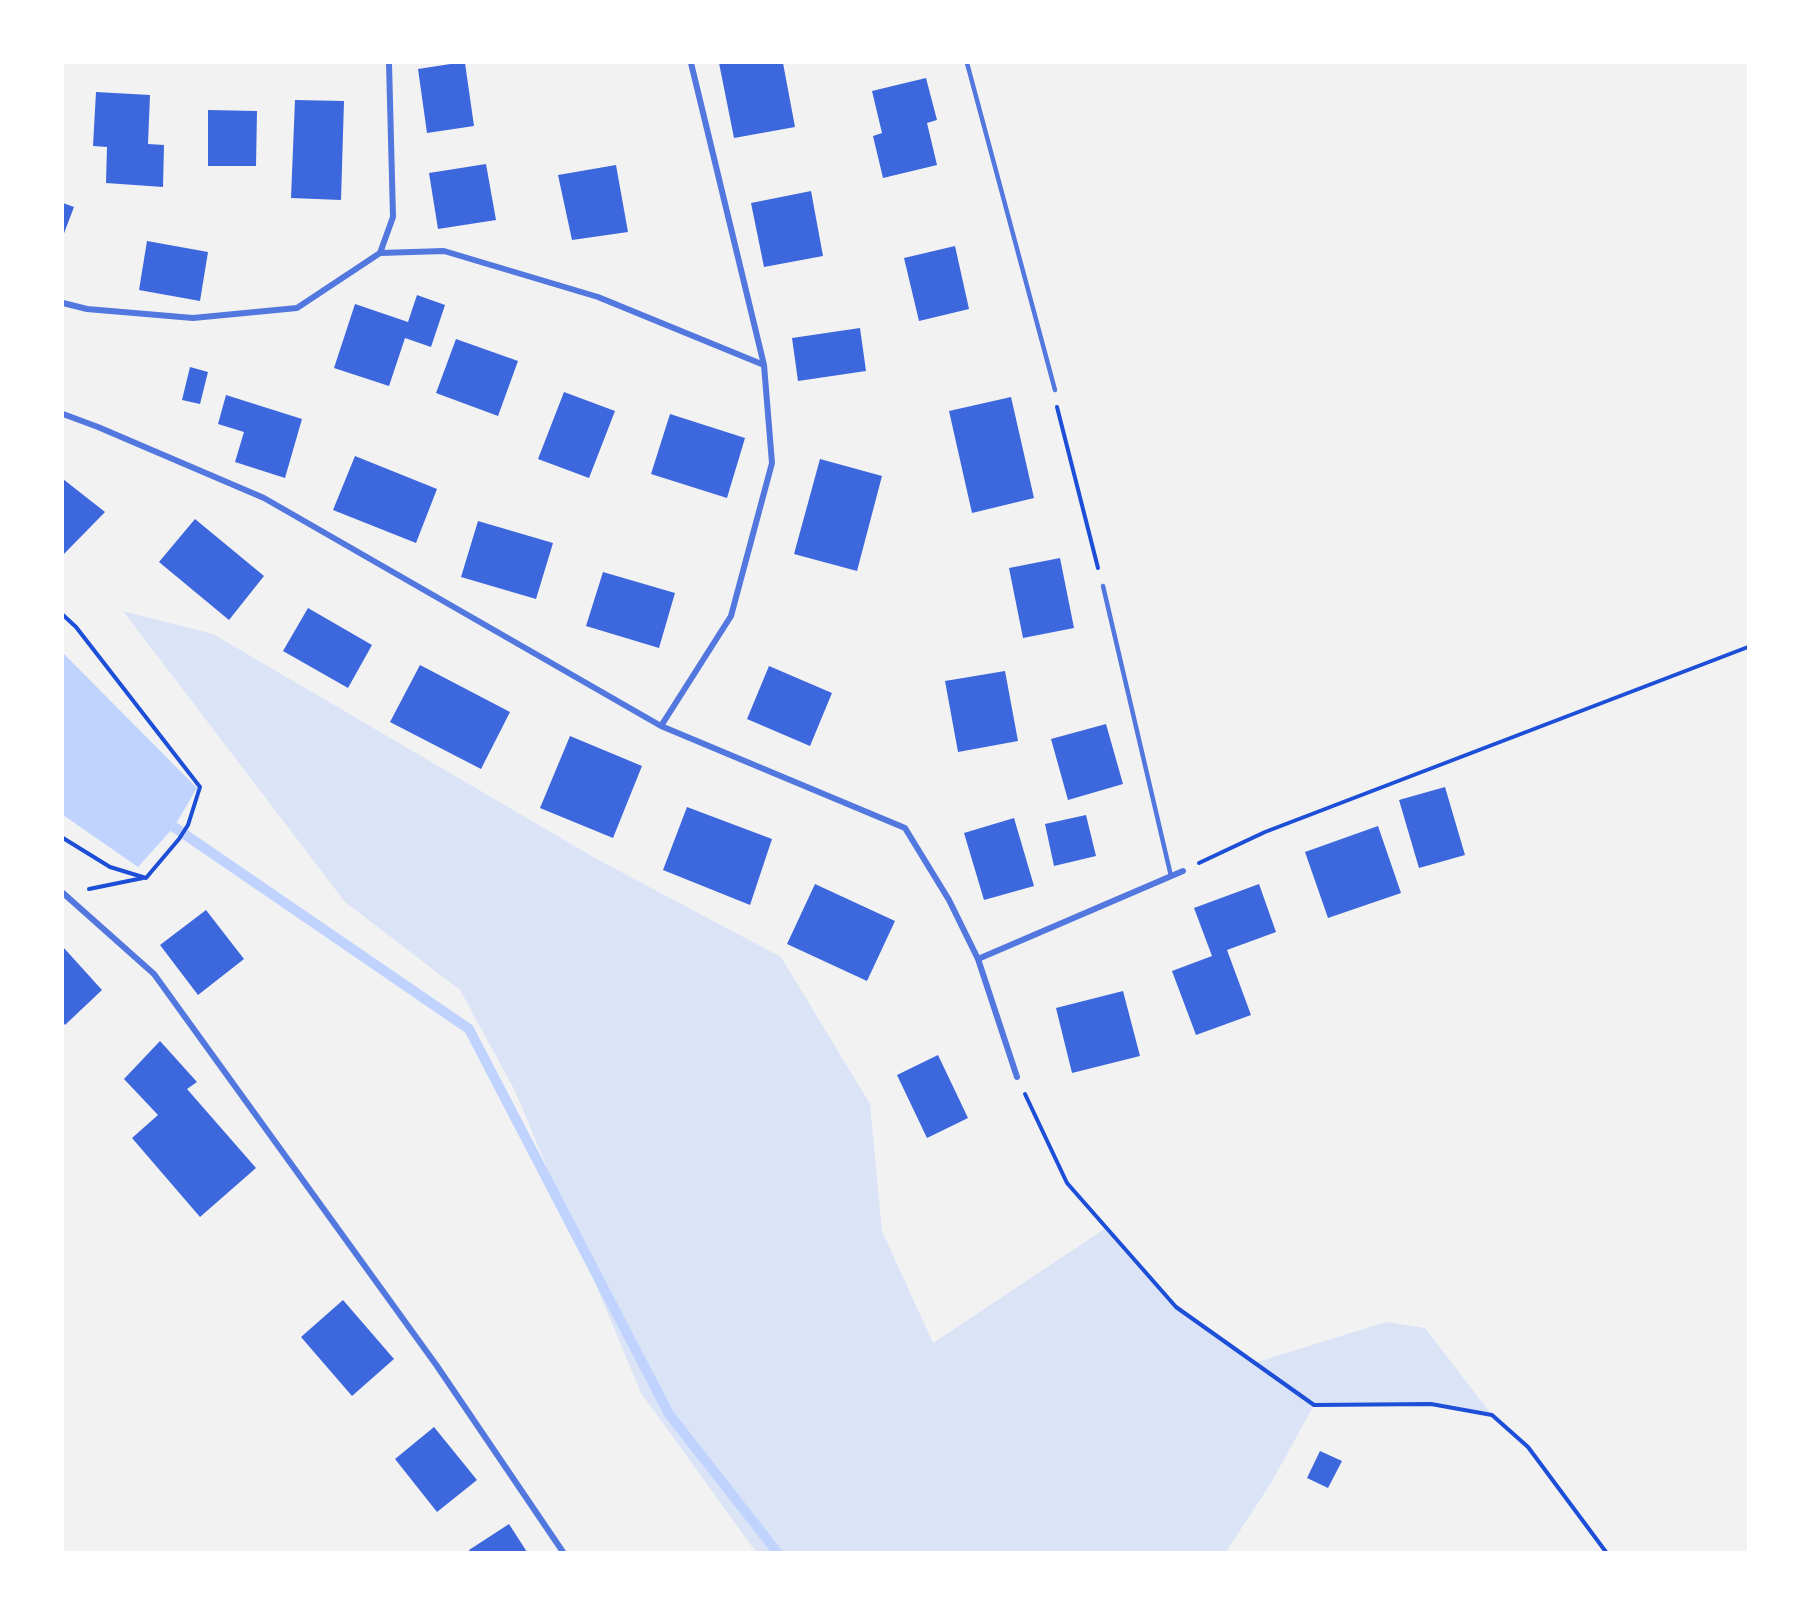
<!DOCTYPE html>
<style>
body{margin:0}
#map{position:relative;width:1811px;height:1615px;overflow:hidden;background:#f2f2f2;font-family:"Noto Serif",serif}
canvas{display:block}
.frame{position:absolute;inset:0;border:64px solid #fff;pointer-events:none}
</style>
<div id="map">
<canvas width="1811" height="1615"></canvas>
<div class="frame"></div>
</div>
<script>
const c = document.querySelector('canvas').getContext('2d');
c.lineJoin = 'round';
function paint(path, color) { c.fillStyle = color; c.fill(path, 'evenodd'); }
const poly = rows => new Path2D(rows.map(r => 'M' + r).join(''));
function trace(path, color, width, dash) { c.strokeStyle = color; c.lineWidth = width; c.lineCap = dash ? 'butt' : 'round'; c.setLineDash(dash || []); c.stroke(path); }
const green = poly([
 [123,611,213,634,595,858,781,957,870,1104,882,1231,933,1343,1106,1228,1176,1307,1254,1363,1386,1322,1425,1328,1492,1415,1431,1404,1314,1405,1271,1483,1226,1552,756,1552,641,1393,515,1091,460,990,345,902]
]);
const water = poly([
 [63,653,197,788,174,827,138,867,63,815]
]);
const stream = poly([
 [174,827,469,1029,669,1414,777,1552]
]);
const building = poly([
 [457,63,465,63,474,126,427,133,418,69],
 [719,63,783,63,795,127,734,138],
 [926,78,937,120,927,123,937,165,883,178,873,136,882,133,872,91],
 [96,92,150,95,148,144,164,145,163,187,106,183,107,147,93,146],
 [295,100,344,101,341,200,291,198],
 [208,110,257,111,256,166,208,166],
 [486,164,496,220,438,229,429,173],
 [616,165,628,232,572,240,558,175],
 [811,191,823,256,764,267,751,203],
 [63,203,74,207,63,236],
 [147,241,208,252,200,301,139,290],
 [955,246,969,309,919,321,904,258],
 [417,295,445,305,431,347,405,338,389,386,334,368,355,304,408,322],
 [860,328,866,371,798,381,792,338],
 [456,339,518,361,498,416,436,393],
 [190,367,208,372,200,404,182,400],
 [564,392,615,411,589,478,538,459],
 [226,395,302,419,285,478,235,462,244,432,218,424],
 [1011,397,1034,498,972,513,949,411],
 [670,414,745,438,727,498,651,474],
 [355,456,437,489,416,543,333,510],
 [820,459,882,476,857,571,794,554],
 [63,479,105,512,63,555],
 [195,519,264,576,229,620,159,562],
 [478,521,553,543,536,599,461,577],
 [1060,558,1074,628,1023,638,1009,568],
 [603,572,675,593,659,648,586,626],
 [308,608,372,645,348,688,283,651],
 [420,665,510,712,481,769,390,722],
 [769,666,832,693,810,746,747,719],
 [1005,671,1018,741,958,752,945,681],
 [1106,724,1123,784,1068,800,1051,739],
 [570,736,642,766,613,838,540,808],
 [1445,787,1465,855,1419,868,1399,800],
 [687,807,772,839,750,905,663,870],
 [1086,815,1096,856,1054,866,1045,824],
 [1014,818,1034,886,984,900,964,833],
 [1378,826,1401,893,1328,918,1305,852],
 [815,884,895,921,867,981,787,944],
 [1259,884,1276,932,1227,950,1251,1015,1196,1035,1172,971,1212,956,1194,908],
 [206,910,244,959,198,995,160,945],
 [63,947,102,990,65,1025,63,1022],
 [1123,991,1140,1056,1072,1073,1056,1008],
 [160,1041,197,1082,187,1089,256,1168,200,1217,132,1138,158,1115,124,1079],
 [938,1055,968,1118,927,1138,897,1075],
 [343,1300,394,1359,352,1396,301,1337],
 [434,1427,477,1480,437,1512,395,1459],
 [1320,1451,1342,1461,1328,1488,1307,1478],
 [509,1524,527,1552,470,1552,469,1550]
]);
const path = poly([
 [1057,407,1098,568],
 [63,615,76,627,200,787,188,825,179,839,146,878,110,867,63,838],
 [1199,863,1265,832,1748,647],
 [89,889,143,878],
 [1025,1094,1067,1183,1176,1307,1314,1405,1431,1404,1492,1415,1528,1447,1606,1552]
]);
const service = poly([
 [967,63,1055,390],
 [1103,586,1171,876]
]);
const minor = poly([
 [691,63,764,365],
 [380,253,444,251,598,297,764,365,772,463,731,616,661,726],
 [63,303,87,309,193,318,297,308,380,253,393,217,389,63],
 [63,414,98,427,264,498,661,726,905,828,949,900,978,959,1017,1077],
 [63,893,154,974,437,1366,563,1552],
 [978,959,1183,871]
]);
paint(green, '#dbe4f7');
paint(water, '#bfd3fe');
trace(stream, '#bfd3fe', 10);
paint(building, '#3d67dc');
trace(path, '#1d4ed8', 4);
trace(service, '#5277de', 4.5);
trace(minor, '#5277de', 6);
</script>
